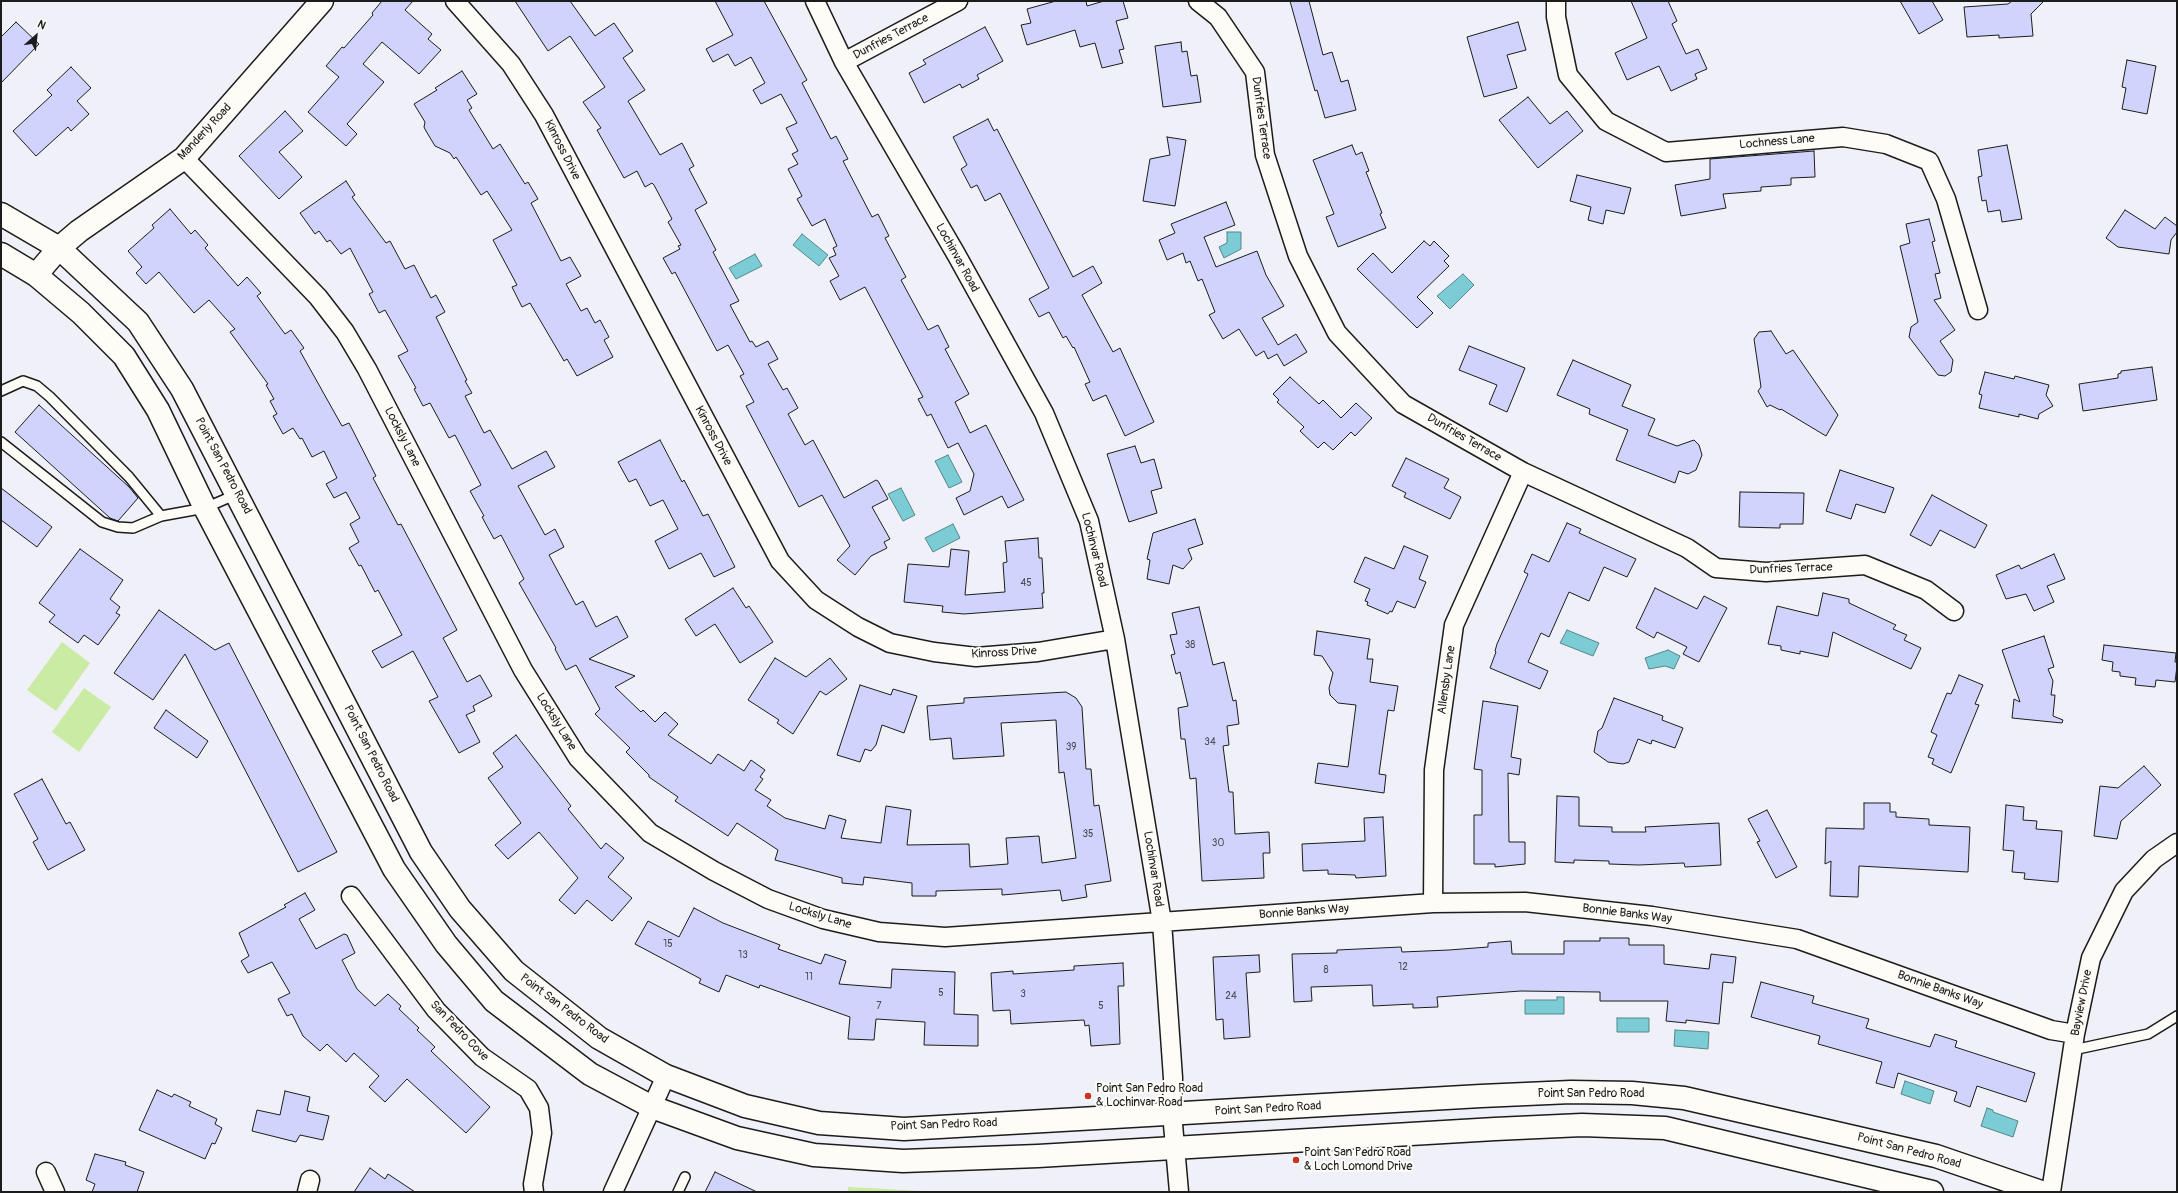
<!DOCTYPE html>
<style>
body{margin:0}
#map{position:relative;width:2178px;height:1193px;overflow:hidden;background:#f0f0f8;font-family:Pangolin,sans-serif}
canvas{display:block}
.frame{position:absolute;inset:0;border:2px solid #1c1c1c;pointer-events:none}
.north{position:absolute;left:16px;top:16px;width:40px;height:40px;-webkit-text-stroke:3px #fdfcf7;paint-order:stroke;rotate:27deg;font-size:11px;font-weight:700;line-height:16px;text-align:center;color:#1c1c1c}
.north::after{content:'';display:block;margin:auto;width:14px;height:18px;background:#1c1c1c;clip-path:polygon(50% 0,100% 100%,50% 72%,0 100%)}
</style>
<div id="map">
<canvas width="2178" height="1193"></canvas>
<div class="frame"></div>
<div class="north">N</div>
</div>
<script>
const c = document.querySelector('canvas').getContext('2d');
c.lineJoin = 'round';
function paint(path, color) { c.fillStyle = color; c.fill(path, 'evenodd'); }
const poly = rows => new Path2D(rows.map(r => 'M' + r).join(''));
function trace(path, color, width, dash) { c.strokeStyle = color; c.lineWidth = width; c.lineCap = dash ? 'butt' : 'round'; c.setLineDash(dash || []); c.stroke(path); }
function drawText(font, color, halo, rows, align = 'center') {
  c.font = font + ' Pangolin,sans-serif'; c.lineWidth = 4; c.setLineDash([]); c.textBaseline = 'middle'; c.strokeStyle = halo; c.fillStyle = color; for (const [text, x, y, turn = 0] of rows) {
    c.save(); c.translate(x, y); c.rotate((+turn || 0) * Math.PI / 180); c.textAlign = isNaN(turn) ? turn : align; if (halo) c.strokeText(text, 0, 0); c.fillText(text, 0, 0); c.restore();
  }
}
const green = poly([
 [62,642,90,663,56,711,27,690],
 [84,688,111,707,79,752,52,732],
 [848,1187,924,1191,848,1192]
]);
const water = poly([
 [1227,232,1241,232,1241,249,1224,258,1219,247,1227,243,1227,232],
 [802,234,828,255,819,266,793,245,802,234],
 [755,254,762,266,736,279,729,268,755,254],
 [1463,274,1474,285,1450,309,1437,296,1463,274],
 [948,455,962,482,949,488,935,461,948,455],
 [901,488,915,515,903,521,888,494,901,488],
 [953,524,960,538,933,552,925,538,953,524],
 [1567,630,1599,643,1593,656,1560,643,1567,630],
 [1668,650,1680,656,1674,669,1665,666,1649,669,1645,658,1668,650],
 [1557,997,1564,997,1564,1014,1525,1014,1525,1000,1557,1000,1557,997],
 [1617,1018,1649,1018,1649,1032,1617,1032,1617,1018],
 [1675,1030,1709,1032,1708,1049,1674,1046,1675,1030],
 [1905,1081,1934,1091,1930,1104,1901,1094,1905,1081],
 [1987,1108,1993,1110,1993,1112,2018,1121,2013,1137,1981,1126,1987,1108]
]);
const building = poly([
 [382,1,413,1,405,10,432,34,428,39,441,50,419,74,382,42,363,64,384,82,347,124,357,134,346,146,308,112,339,77,326,66,342,47,344,48,373,15,372,13,382,1],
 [515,1,570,1,595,36,614,23,633,51,623,58,645,90,628,101,660,155,682,143,694,166,689,169,707,203,695,210,716,250,713,252,739,301,730,305,750,342,752,341,756,347,768,341,778,359,768,364,783,390,787,388,798,408,788,414,805,445,813,440,844,498,876,480,878,481,888,499,872,507,890,539,884,542,887,548,871,556,855,575,837,560,850,546,822,495,799,507,746,406,754,402,740,376,744,374,728,345,717,351,675,272,672,274,663,258,680,249,678,246,681,245,668,222,672,219,654,185,652,183,645,187,637,171,624,178,597,130,601,128,583,102,605,87,570,36,548,51,515,1],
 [715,1,764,1,807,80,802,83,831,139,836,136,848,159,843,161,872,217,878,214,889,236,885,238,906,277,901,280,928,330,938,325,949,347,945,349,969,394,955,402,970,433,986,425,1024,500,1008,508,1002,496,964,515,956,498,970,491,974,474,958,443,948,448,931,414,927,416,918,399,923,397,865,287,840,300,830,281,839,276,829,258,836,255,833,248,837,246,825,219,812,226,797,199,802,196,788,169,798,164,792,154,798,151,786,128,797,123,781,94,761,104,753,90,765,83,751,57,735,66,728,54,713,62,706,49,733,35,715,1],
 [1056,1,1086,1,1087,6,1104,1,1123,1,1128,18,1116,21,1124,49,1119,50,1123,63,1102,68,1095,43,1080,47,1075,30,1027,45,1021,25,1031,23,1027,9,1056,1],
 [1290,1,1309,1,1323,55,1332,52,1341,82,1348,80,1356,110,1325,118,1317,90,1315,91,1290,1],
 [1631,1,1668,1,1677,21,1672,24,1686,54,1698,49,1707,69,1695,74,1697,79,1671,91,1659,66,1627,80,1615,53,1647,38,1631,1],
 [1900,1,1932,1,1943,20,1919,34,1900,1],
 [2012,1,2044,1,2031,14,2033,36,1999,38,1999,35,1967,37,1964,7,2008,4,2012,1],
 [16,22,39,44,1,83,1,37,16,22],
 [1518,22,1526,50,1507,55,1517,88,1484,97,1467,37,1518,22],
 [985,27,1003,61,977,75,979,79,962,88,960,84,924,103,909,73,926,64,923,60,985,27],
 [1181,42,1182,52,1187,51,1191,76,1197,75,1201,102,1163,107,1155,46,1181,42],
 [2127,60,2156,66,2147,114,2122,109,2126,88,2122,87,2127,60],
 [71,67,91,88,77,101,89,114,71,131,68,127,36,156,13,131,52,95,47,90,71,67],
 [462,71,477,94,467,100,472,108,469,110,493,149,500,144,525,184,528,182,538,199,531,203,561,261,570,257,581,276,566,284,581,311,587,308,595,323,600,320,609,337,604,340,613,357,577,376,567,359,564,361,530,303,522,307,512,287,517,285,493,240,512,230,487,191,481,195,456,157,454,159,450,153,435,146,426,131,424,127,425,122,414,104,437,90,435,88,462,71],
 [1528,97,1550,124,1567,111,1583,131,1538,168,1499,120,1528,97],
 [285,111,303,131,279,152,302,177,279,199,239,156,285,111],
 [988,119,994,131,997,129,1073,277,1093,266,1102,283,1082,295,1113,352,1120,348,1154,422,1125,436,1106,395,1093,401,1085,384,1090,382,1074,347,1073,348,1066,336,1063,338,1049,312,1039,317,1029,299,1049,288,1000,193,985,201,977,185,971,188,961,169,967,165,953,137,988,119],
 [1167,137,1186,140,1175,206,1143,201,1150,159,1170,155,1167,137],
 [1352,145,1356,155,1362,152,1369,171,1366,172,1382,213,1380,214,1386,228,1338,247,1326,217,1334,214,1313,160,1352,145],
 [2007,145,2022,219,2002,222,2000,210,1988,212,1986,200,1982,201,1978,177,1982,176,1978,150,2007,145],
 [1814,151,1815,177,1791,178,1791,185,1761,187,1761,191,1723,194,1726,208,1681,216,1675,185,1710,179,1710,159,1814,151],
 [1577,175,1631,188,1624,214,1606,210,1603,224,1588,220,1591,207,1570,201,1577,175],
 [346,181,355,195,352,197,386,243,390,241,405,269,414,265,431,298,436,295,445,312,436,317,467,380,465,381,472,393,465,396,484,433,490,430,512,469,546,451,555,467,518,486,545,535,555,529,564,547,549,555,576,605,583,601,596,627,617,616,628,637,589,659,635,676,615,687,641,712,643,710,655,722,665,712,678,724,668,735,711,764,718,754,744,771,751,760,765,770,760,777,763,779,755,790,771,800,767,806,785,818,825,829,829,815,846,820,841,838,881,843,886,806,911,810,907,845,969,844,970,867,1008,864,1006,838,1039,836,1042,863,1076,858,1064,772,1059,773,1056,720,1001,723,1004,756,953,759,951,738,930,740,927,706,964,703,964,698,1066,692,1076,698,1082,707,1086,769,1091,769,1094,806,1099,805,1111,881,1085,885,1087,897,1062,901,1060,890,1002,895,1002,889,936,891,936,896,912,896,912,883,864,877,863,885,842,883,842,878,775,860,778,850,737,823,728,836,675,801,678,797,649,777,649,775,626,752,630,748,595,714,600,709,576,665,566,670,555,649,556,648,519,583,524,579,501,535,494,539,482,517,484,516,470,491,481,485,455,435,449,438,430,403,423,406,414,389,416,388,398,356,408,351,385,310,379,313,369,294,373,292,350,248,341,254,330,240,327,242,319,231,315,234,300,213,346,181],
 [1226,202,1235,225,1204,237,1216,267,1257,251,1266,275,1284,306,1262,318,1278,345,1296,334,1307,352,1284,366,1277,354,1268,359,1264,351,1256,356,1239,329,1223,339,1209,315,1215,312,1202,279,1198,281,1190,261,1186,263,1183,253,1167,260,1159,240,1175,233,1171,224,1226,202],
 [170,209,191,234,195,230,208,245,205,248,238,286,247,277,261,293,257,296,285,334,291,330,304,348,300,351,342,426,349,423,376,476,373,478,398,525,401,524,457,630,443,638,467,682,480,675,492,696,473,706,475,711,466,715,480,742,459,753,429,701,438,697,413,651,382,668,372,651,402,635,378,590,375,592,361,565,359,566,349,548,359,542,350,524,360,518,346,492,334,498,326,484,337,478,324,451,312,457,302,438,300,439,293,428,283,434,273,416,277,414,270,401,274,399,266,385,268,384,230,332,235,329,209,300,194,313,159,272,146,284,136,273,142,267,128,251,154,228,152,225,170,209],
 [2125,210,2155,229,2165,217,2177,226,2177,232,2171,240,2169,254,2118,247,2106,238,2125,210],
 [1929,219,1935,241,1932,242,1940,273,1935,274,1941,298,1934,300,1955,330,1940,341,1953,360,1951,372,1945,376,1938,375,1909,337,1911,327,1918,322,1900,246,1910,243,1906,224,1929,219],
 [1424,241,1430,246,1434,241,1449,256,1444,261,1449,266,1417,297,1433,313,1417,328,1357,269,1373,253,1392,273,1424,241],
 [1771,331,1786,354,1793,350,1838,415,1826,436,1781,409,1780,410,1770,405,1767,407,1758,391,1761,387,1754,339,1759,332,1771,331],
 [1469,346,1525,368,1507,412,1489,404,1497,385,1459,370,1469,346],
 [1573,360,1631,385,1622,406,1655,419,1648,435,1677,446,1694,440,1699,445,1702,455,1696,470,1688,474,1679,471,1675,483,1616,460,1628,430,1589,414,1590,409,1557,395,1573,360],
 [2152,367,2157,400,2083,411,2079,384,2118,378,2118,374,2121,373,2121,371,2152,367],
 [1985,372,2014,379,2015,376,2049,385,2046,395,2053,406,2039,414,2038,419,2019,414,2019,417,1979,408,1982,395,1979,394,1985,372],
 [1290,377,1319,404,1323,400,1341,418,1356,403,1372,418,1355,436,1351,432,1333,450,1324,442,1318,448,1300,431,1304,427,1277,402,1279,400,1273,394,1290,377],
 [39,405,129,487,138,498,118,521,110,518,15,432,39,405],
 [660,440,682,482,684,480,703,516,708,514,735,567,714,577,701,553,669,569,655,541,678,529,663,500,650,506,636,479,629,482,618,462,660,440],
 [1135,446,1141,463,1154,459,1162,488,1151,491,1157,513,1129,522,1107,454,1135,446],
 [1406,458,1449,479,1444,488,1461,497,1450,519,1404,497,1406,493,1392,486,1406,458],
 [1840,470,1894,488,1885,513,1856,504,1851,519,1826,511,1840,470],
 [1,488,52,527,37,547,1,520,1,488],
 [1740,492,1804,493,1803,524,1780,524,1780,528,1739,527,1740,492],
 [1932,495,1987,525,1975,548,1940,530,1931,546,1910,535,1932,495],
 [1195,519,1203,544,1188,549,1192,559,1183,569,1173,565,1169,584,1147,579,1150,560,1147,559,1153,533,1195,519],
 [1567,523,1581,529,1579,533,1636,559,1627,577,1604,567,1589,601,1569,592,1549,637,1541,633,1528,662,1548,671,1540,689,1490,668,1496,652,1495,651,1497,644,1528,574,1524,572,1532,554,1549,562,1567,523],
 [1038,538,1039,558,1042,558,1044,593,1042,593,1043,608,964,614,942,612,943,606,904,602,908,564,949,567,951,549,969,551,965,595,1005,592,1003,563,1007,562,1005,541,1038,538],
 [1404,546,1428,556,1419,579,1426,582,1415,608,1397,601,1392,612,1390,611,1388,614,1367,605,1368,602,1365,601,1370,589,1354,582,1365,557,1394,569,1404,546],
 [80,549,123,580,110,599,120,607,116,613,120,615,98,645,84,635,78,643,49,622,55,615,39,603,80,549],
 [2054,554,2065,579,2047,586,2054,602,2034,611,2026,594,2006,599,1996,575,2019,565,2021,569,2054,554],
 [733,588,746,608,749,606,773,642,740,663,715,624,696,636,685,619,733,588],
 [1655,588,1697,609,1704,596,1727,608,1699,662,1683,654,1687,647,1657,632,1654,638,1636,628,1655,588],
 [1823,593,1849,599,1849,603,1896,625,1893,629,1907,635,1904,640,1921,648,1911,669,1833,632,1828,657,1800,651,1800,654,1781,650,1781,646,1768,644,1777,606,1818,616,1823,593],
 [1199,607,1213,665,1224,662,1233,701,1236,700,1239,724,1227,726,1229,745,1223,746,1229,792,1233,792,1235,834,1269,832,1270,853,1263,853,1264,878,1202,881,1196,778,1190,779,1185,739,1181,739,1178,708,1188,706,1180,672,1176,674,1171,655,1175,654,1170,635,1177,634,1172,613,1199,607],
 [159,610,215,650,229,643,337,852,298,872,185,654,153,700,114,673,159,610],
 [1317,631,1370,639,1367,659,1373,659,1370,682,1398,686,1394,711,1388,710,1379,774,1386,775,1384,793,1315,783,1318,763,1348,767,1356,705,1338,703,1330,695,1329,688,1333,673,1322,656,1314,655,1317,631],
 [2044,636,2054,667,2048,669,2053,681,2051,695,2055,695,2053,716,2063,720,2062,723,2012,718,2014,699,2020,702,2002,650,2044,636],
 [2104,645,2176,653,2175,662,2177,662,2177,666,2175,682,2156,680,2155,687,2135,685,2136,678,2120,676,2120,672,2112,671,2113,662,2102,660,2104,645],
 [775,658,806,677,830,658,847,679,826,695,820,691,793,734,777,723,779,720,748,700,775,658],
 [1959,675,1983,685,1975,704,1979,705,1951,773,1932,764,1934,759,1928,757,1937,735,1931,732,1947,693,1951,694,1959,675],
 [860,685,891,695,893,689,917,696,904,733,882,725,876,745,871,751,865,749,860,762,837,755,860,685],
 [1614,698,1663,716,1662,720,1683,728,1675,748,1652,740,1651,744,1638,739,1629,762,1623,764,1608,762,1594,752,1598,731,1602,728,1614,698],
 [1483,701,1518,706,1511,757,1521,759,1519,775,1508,773,1509,842,1525,842,1525,864,1495,867,1495,864,1474,864,1474,815,1482,815,1482,770,1474,769,1483,701],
 [166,710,208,741,197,758,154,728,166,710],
 [516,735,571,806,568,809,601,849,606,843,624,858,608,877,632,898,612,921,587,900,575,914,559,900,578,878,539,832,508,859,495,845,521,823,488,778,503,767,493,753,516,735],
 [2144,766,2161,785,2121,821,2117,839,2094,836,2100,786,2118,788,2144,766],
 [42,779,66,824,70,822,85,850,48,870,33,842,38,839,14,794,42,779],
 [1557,796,1579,797,1579,826,1612,827,1612,832,1646,832,1645,827,1719,823,1721,865,1685,867,1684,863,1639,865,1609,864,1609,861,1574,860,1574,863,1555,862,1557,796],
 [1864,803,1890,803,1890,812,1896,812,1896,817,1929,819,1929,825,1970,827,1968,872,1859,866,1858,897,1830,896,1831,861,1825,864,1826,828,1864,829,1864,803],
 [2006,805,2024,807,2023,820,2037,821,2036,829,2062,831,2058,882,2024,879,2025,873,2012,872,2014,851,2003,850,2006,805],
 [1767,810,1797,867,1776,878,1757,842,1760,841,1748,819,1767,810],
 [1383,817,1386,876,1356,878,1355,875,1328,874,1328,870,1303,871,1302,844,1365,841,1364,818,1383,817],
 [305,893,315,910,299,919,316,949,344,934,347,935,355,953,342,960,357,989,375,1006,388,994,401,1006,399,1009,419,1028,417,1030,435,1047,431,1051,490,1107,466,1133,407,1079,385,1102,369,1087,379,1076,354,1053,346,1062,327,1044,320,1051,303,1036,292,1014,287,1016,278,999,290,993,272,962,248,973,241,961,249,956,239,933,286,907,284,905,305,893],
 [694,908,723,923,780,945,778,949,821,964,825,954,846,961,839,984,891,988,892,969,955,972,954,1014,978,1015,978,1046,924,1045,925,1022,876,1019,874,1040,848,1039,850,1017,760,985,759,988,726,975,719,992,699,983,701,979,635,944,648,921,679,937,694,908],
 [1600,938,1629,938,1629,945,1664,945,1664,964,1709,969,1711,954,1736,957,1733,983,1723,982,1719,1024,1686,1020,1686,1023,1666,1021,1668,1001,1600,1001,1600,992,1521,991,1437,997,1438,1007,1413,1008,1413,1004,1373,1006,1372,985,1311,987,1312,1001,1294,1002,1292,954,1337,953,1337,950,1401,947,1402,952,1449,950,1488,947,1488,943,1511,941,1512,954,1564,954,1564,941,1600,941,1600,938],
 [1259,955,1260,972,1246,973,1250,1037,1224,1039,1223,1019,1216,1020,1213,957,1259,955],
 [1123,963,1124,986,1118,986,1120,1044,1091,1046,1089,1025,1085,1026,1084,1020,1011,1024,1010,1010,993,1011,991,973,1013,971,1013,974,1074,970,1074,966,1123,963],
 [1761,982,1814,996,1812,1003,1869,1019,1866,1028,1930,1047,1935,1034,1957,1041,1955,1047,2035,1073,2026,1102,1977,1086,1970,1107,1954,1101,1957,1092,1898,1073,1894,1088,1876,1083,1882,1062,1818,1044,1820,1036,1751,1017,1761,982],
 [157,1090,172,1097,174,1094,191,1102,189,1106,217,1119,215,1124,222,1128,215,1144,212,1143,205,1159,139,1130,157,1090],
 [285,1091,310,1097,307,1111,329,1116,323,1140,300,1135,296,1142,252,1131,257,1110,280,1115,285,1091],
 [95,1154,126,1162,125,1165,144,1172,137,1192,92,1192,95,1184,86,1180,95,1154],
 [370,1168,385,1179,388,1174,415,1192,354,1192,370,1168],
 [715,1172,757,1192,705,1192,715,1172]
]);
const service = poly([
 [1,391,23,381,37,386,50,397,129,477,161,516],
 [1,442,102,522,118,527,133,528,161,516,205,508,237,494],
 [2073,1050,2148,1034,2177,1016],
 [678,1192,685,1177]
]);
const minor = poly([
 [455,1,511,64,544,115,780,561,816,600,858,627,890,643,934,652,976,657,1038,652,1115,639],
 [815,1,844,62,956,254,1044,413,1089,521,1115,639,1162,922,1173,1078,1172,1113,1179,1192],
 [1198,1,1218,17,1255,72,1265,155,1298,256,1337,333,1403,404,1523,472,1687,548,1716,568,1766,572,1865,565,1926,590,1954,611],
 [1556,1,1556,17,1568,75,1606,121,1666,152,1843,137,1886,144,1929,161,1946,199,1978,310],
 [844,62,958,1],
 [184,158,318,297,345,332,367,369,523,670,578,758,650,833,714,871,768,899,823,919,879,932,945,937,1433,903,1525,902,1652,916,1797,939,2051,1030,2075,1034],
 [351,896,436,1010,482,1057,528,1089,539,1108,542,1133,533,1184,534,1192],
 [1433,903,1434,770,1454,625,1523,472],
 [46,1172,55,1192],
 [307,1192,310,1180],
 [613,1192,666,1076],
 [2051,1192,2075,1034,2091,958,2124,891,2154,859,2177,843]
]);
const tertiary = poly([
 [36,275,59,248,79,231,184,158,322,1]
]);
const secondary = poly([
 [1,214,59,248,138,322,182,389,421,852,460,909,514,971,599,1038,666,1076,745,1106,819,1123,904,1129,1481,1096,1571,1092,1632,1093,1684,1098,1936,1156,2041,1192],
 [1,254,36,275,81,313,124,356,158,410,205,508,394,869,446,944,494,1001,590,1074,652,1107,737,1138,814,1155,903,1161,1038,1156,1495,1129,1582,1125,1665,1128,1932,1192]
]);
const markers = [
 [1088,1096,4,"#c8321e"],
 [1296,1160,4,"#c8321e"]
];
const numberNames = [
 ["45",1026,583],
 ["38",1190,645],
 ["34",1210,742],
 ["39",1071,747],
 ["35",1088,834],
 ["30",1218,843],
 ["15",668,944],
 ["13",743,955],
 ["12",1403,967],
 ["8",1326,970],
 ["11",809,977],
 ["5",941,993],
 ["3",1023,994],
 ["24",1231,996],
 ["7",879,1006],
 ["5",1101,1006]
];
const streetNames = [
 ["Dunfries Terrace",891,37,-28],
 ["Dunfries Terrace",1261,118,82],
 ["Manderly Road",205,132,-47],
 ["Lochness Lane",1777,142,-5],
 ["Kinross Drive",562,150,63],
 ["Lochinvar Road",957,258,61],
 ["Kinross Drive",713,436,62],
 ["Locksly Lane",402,437,63],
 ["Dunfries Terrace",1464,438,30],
 ["Point San Pedro Road",223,466,62],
 ["Lochinvar Road",1094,550,76],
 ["Dunfries Terrace",1791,569,-2],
 ["Kinross Drive",1004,653,-3],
 ["Allensby Lane",1447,680,-82],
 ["Locksly Lane",556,722,58],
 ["Point San Pedro Road",371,754,63],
 ["Lochinvar Road",1153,869,81],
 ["Bonnie Banks Way",1304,912,-4],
 ["Bonnie Banks Way",1627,914,7],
 ["Locksly Lane",820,916,17],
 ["Bonnie Banks Way",1940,990,20],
 ["Bayview Drive",2082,1003,-79],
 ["Point San Pedro Road",564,1009,37],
 ["San Pedro Cove",459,1031,46],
 ["Point San Pedro Road",1591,1094],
 ["Point San Pedro Road",1268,1109,-3],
 ["Point San Pedro Road",944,1125,-2],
 ["Point San Pedro Road",1909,1151,15]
];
const poiNames = [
 ["Point San Pedro Road",1096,1089],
 ["& Lochinvar Road",1096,1103],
 ["Point San Pedro Road",1304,1153],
 ["& Loch Lomond Drive",1304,1167]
];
paint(green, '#caeba3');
paint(water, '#7bccd5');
trace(water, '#55868b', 1);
paint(building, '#d0d4fc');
trace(building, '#1c1c1c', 1);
trace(service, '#1c1c1c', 12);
trace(minor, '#1c1c1c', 21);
trace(tertiary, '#1c1c1c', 25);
trace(secondary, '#1c1c1c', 25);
trace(service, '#fdfcf7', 9);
trace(minor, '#fdfcf7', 18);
trace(tertiary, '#fdfcf7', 22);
trace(secondary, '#fdfcf7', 22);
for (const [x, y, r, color] of markers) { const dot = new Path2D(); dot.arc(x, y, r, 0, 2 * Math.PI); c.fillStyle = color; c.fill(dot); trace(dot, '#fdfcf7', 1.5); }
drawText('10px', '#494a54', null, numberNames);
drawText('12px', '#1c1c1c', '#fdfcf7', streetNames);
drawText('12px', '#1c1c1c', '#fdfcf7', poiNames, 'left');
</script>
